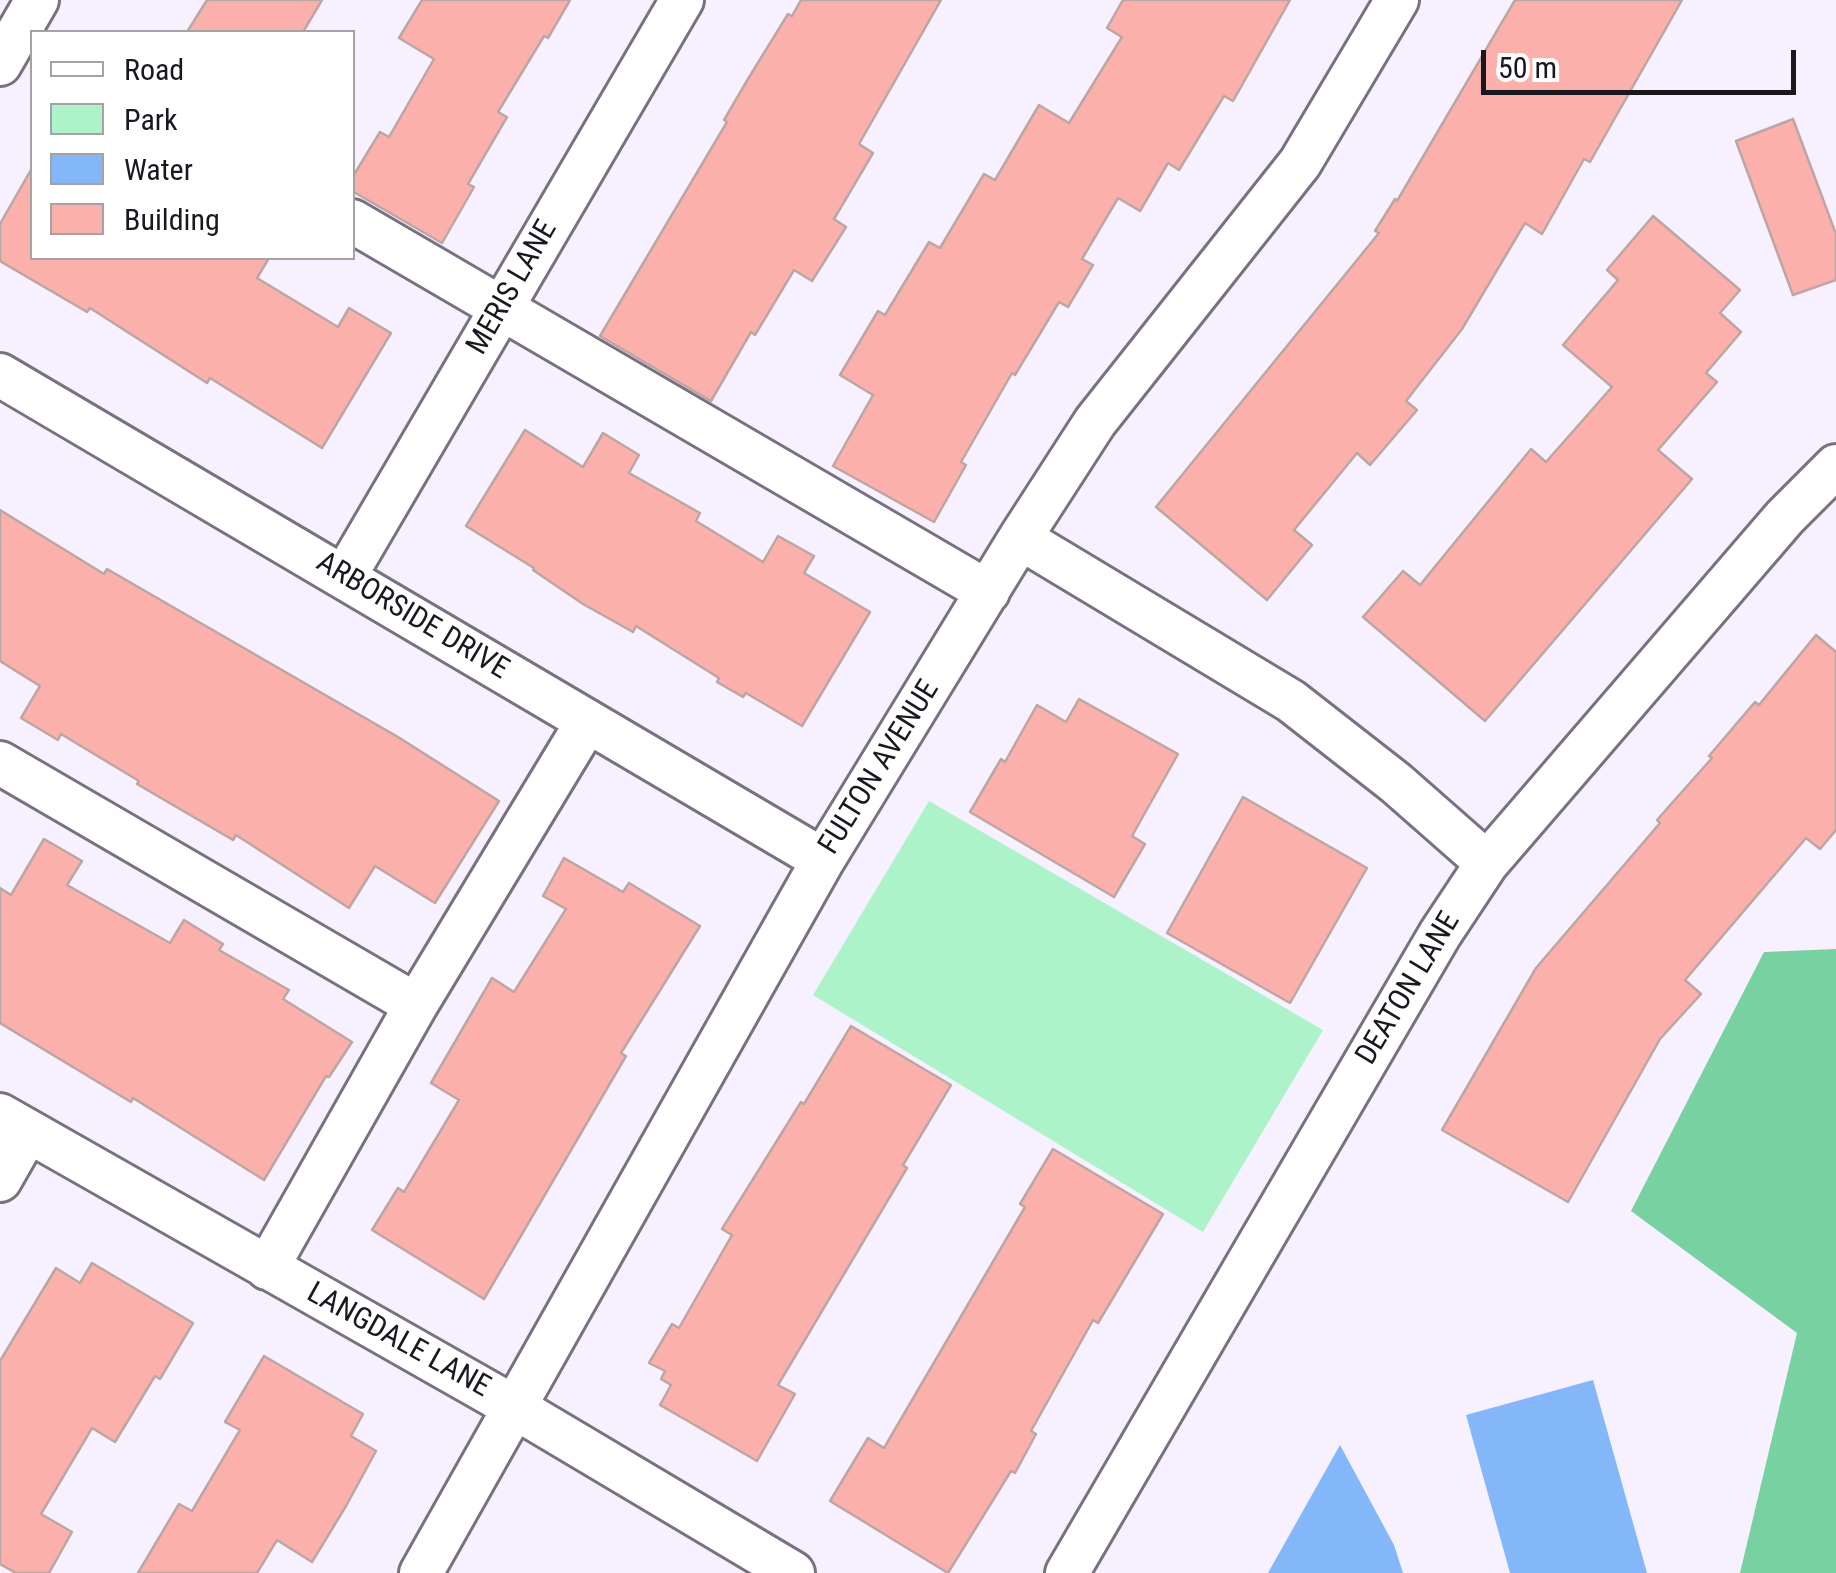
<!DOCTYPE html>
<style>
body{margin:0}
#map{position:relative;width:1836px;height:1573px;overflow:hidden;background:#f6f0ff;font-family:"Roboto Condensed",sans-serif}
canvas{display:block}
.legend{position:absolute;left:30px;top:30px;width:325px;height:230px;box-sizing:border-box;background:#fff;border:2px solid #a3a2a5;margin:0;padding:12px 18px;list-style:none;font-size:30px;color:#1a171e}
.legend li{display:flex;align-items:center;gap:20px;height:50px}
.legend b{width:50px;border:2px solid #a3a2a5}
.scale{position:absolute;left:1481px;top:50px;width:315px;height:45px;box-sizing:border-box;border:5px solid #1a171e;border-top:0;padding-left:12px;font-size:30px;line-height:35px;white-space:nowrap;color:#1a171e;-webkit-text-stroke:8px #fff;paint-order:stroke}
</style>
<div id="map">
<canvas width="1836" height="1573"></canvas>
<ul class="legend">
<li><b style="height:12px;background:#fff"></b>Road</li>
<li><b style="height:28px;background:#acf3c9"></b>Park</li>
<li><b style="height:28px;background:#84b6fa"></b>Water</li>
<li><b style="height:28px;background:#fcb0ac"></b>Building</li>
</ul>
<div class="scale">50 m</div>
</div>
<script>
const c = document.querySelector('canvas').getContext('2d');
c.lineJoin = 'round';
function paint(path, color) { c.fillStyle = color; c.fill(path, 'evenodd'); }
const poly = rows => new Path2D(rows.map(r => 'M' + r).join(''));
function trace(path, color, width, dash) { c.strokeStyle = color; c.lineWidth = width; c.lineCap = dash ? 'butt' : 'round'; c.setLineDash(dash || []); c.stroke(path); }
function drawText(font, color, halo, rows, align = 'center') {
  c.font = font + ' "Roboto Condensed",sans-serif'; c.lineWidth = 8; c.setLineDash([]); c.textBaseline = 'middle'; c.strokeStyle = halo; c.fillStyle = color; for (const [text, x, y, turn = 0] of rows) {
    c.save(); c.translate(x, y); c.rotate((+turn || 0) * Math.PI / 180); c.textAlign = isNaN(turn) ? turn : align; if (halo) c.strokeText(text, 0, 0); c.fillText(text, 0, 0); c.restore();
  }
}
const green = poly([
 [929,801,1323,1030,1203,1232,813,995]
]);
const forest = poly([
 [1836,949,1836,1573,1740,1573,1797,1333,1631,1211,1764,952]
]);
const water = poly([
 [1593,1380,1647,1573,1510,1573,1466,1415],
 [1340,1445,1394,1545,1403,1573,1268,1573]
]);
const building = poly([
 [207,0,322,0,303,32,187,32,207,0],
 [422,0,570,0,548,38,544,36,498,112,507,117,468,184,474,187,442,243,352,191,352,178,380,132,389,137,434,59,399,38,422,0],
 [801,0,941,0,859,144,873,153,834,219,846,227,812,281,794,270,755,335,751,332,711,401,600,336,727,122,724,120,748,79,788,14,792,16,801,0],
 [1123,0,1290,0,1233,101,1224,96,1179,170,1168,163,1140,211,1118,198,1082,259,1093,265,1068,307,1059,302,1015,375,1012,373,961,462,966,465,934,522,833,466,873,395,840,375,878,311,885,315,929,242,940,248,984,174,995,180,1039,105,1069,123,1122,37,1107,28,1123,0],
 [1515,0,1682,0,1590,162,1584,159,1542,234,1525,223,1462,329,1406,401,1417,410,1370,465,1357,453,1294,530,1312,545,1267,600,1156,507,1379,233,1375,231,1395,199,1397,201,1515,0],
 [1793,119,1836,234,1836,280,1793,295,1736,141,1793,119],
 [32,168,32,258,269,258,257,278,338,327,349,308,391,333,322,448,210,378,207,383,90,308,87,312,0,261,0,224,32,168],
 [1653,216,1740,290,1720,313,1741,332,1706,373,1717,382,1658,450,1692,479,1485,721,1363,617,1403,571,1420,585,1531,449,1546,462,1612,387,1563,345,1618,280,1607,270,1653,216],
 [525,430,583,467,603,433,639,455,629,473,700,513,696,521,763,562,778,536,814,556,804,573,870,612,802,726,746,693,743,697,717,682,719,678,636,626,633,632,583,604,533,570,534,568,466,526,525,430],
 [0,510,104,574,107,569,398,737,499,801,435,903,375,866,349,908,236,835,233,840,137,784,139,781,61,734,58,740,21,718,40,686,0,661,0,510],
 [1816,635,1836,652,1836,830,1820,849,1806,838,1685,980,1701,994,1660,1039,1568,1202,1442,1130,1536,968,1660,823,1657,820,1712,758,1709,756,1755,702,1759,705,1816,635],
 [1079,699,1178,754,1132,836,1145,844,1114,897,970,812,1001,759,1005,762,1037,705,1066,722,1079,699],
 [1243,797,1367,868,1290,1003,1167,933,1243,797],
 [44,839,82,861,67,885,170,943,184,920,223,944,219,950,289,990,283,999,352,1042,329,1077,326,1076,264,1180,133,1098,131,1102,0,1023,0,888,11,895,44,839],
 [564,858,623,892,629,883,700,926,621,1053,626,1056,484,1299,372,1230,398,1188,404,1192,459,1100,431,1083,492,978,514,992,566,909,543,896,564,858],
 [851,1026,951,1085,903,1165,907,1168,778,1385,795,1394,757,1461,660,1405,671,1385,661,1379,665,1371,649,1363,672,1324,679,1328,732,1235,722,1229,801,1102,804,1104,851,1026],
 [1053,1149,1163,1214,1098,1323,1093,1320,1031,1431,1036,1434,1015,1473,1011,1471,948,1573,830,1501,868,1438,884,1448,1025,1207,1020,1204,1053,1149],
 [92,1263,193,1323,160,1379,155,1376,115,1442,92,1428,41,1514,72,1532,49,1573,16,1573,0,1564,0,1361,56,1268,80,1283,92,1263],
 [264,1356,363,1414,351,1436,376,1451,346,1506,312,1562,277,1540,257,1573,138,1573,179,1504,192,1511,240,1430,225,1422,264,1356]
]);
const minor = poly([
 [0,64,37,0],
 [352,221,988,592],
 [0,375,823,860],
 [1020,538,1291,701,1396,783,1487,863],
 [345,576,682,0],
 [0,763,416,1005],
 [0,1115,514,1407,793,1573],
 [0,1180,28,1131],
 [267,1268,416,1005,587,722],
 [421,1573,823,860,1020,538,1095,422,1300,163,1397,0],
 [1067,1573,1440,934,1487,863,1785,517,1836,466]
]);
const streetNames = [
 ["MERIS LANE",513,288,-60],
 ["ARBORSIDE DRIVE",412,617,31],
 ["FULTON AVENUE",880,768,-58],
 ["DEATON LANE",1409,989,-59],
 ["LANGDALE LANE",398,1341,29]
];
paint(green, '#acf3c9');
paint(forest, '#78d1a0');
paint(water, '#84b6fa');
paint(building, '#fcb0ac');
trace(building, '#bca6a4', 2.5);
trace(minor, '#787182', 48);
trace(minor, '#fff', 42);
drawText('30px', '#1a171e', '#fff', streetNames);
</script>
